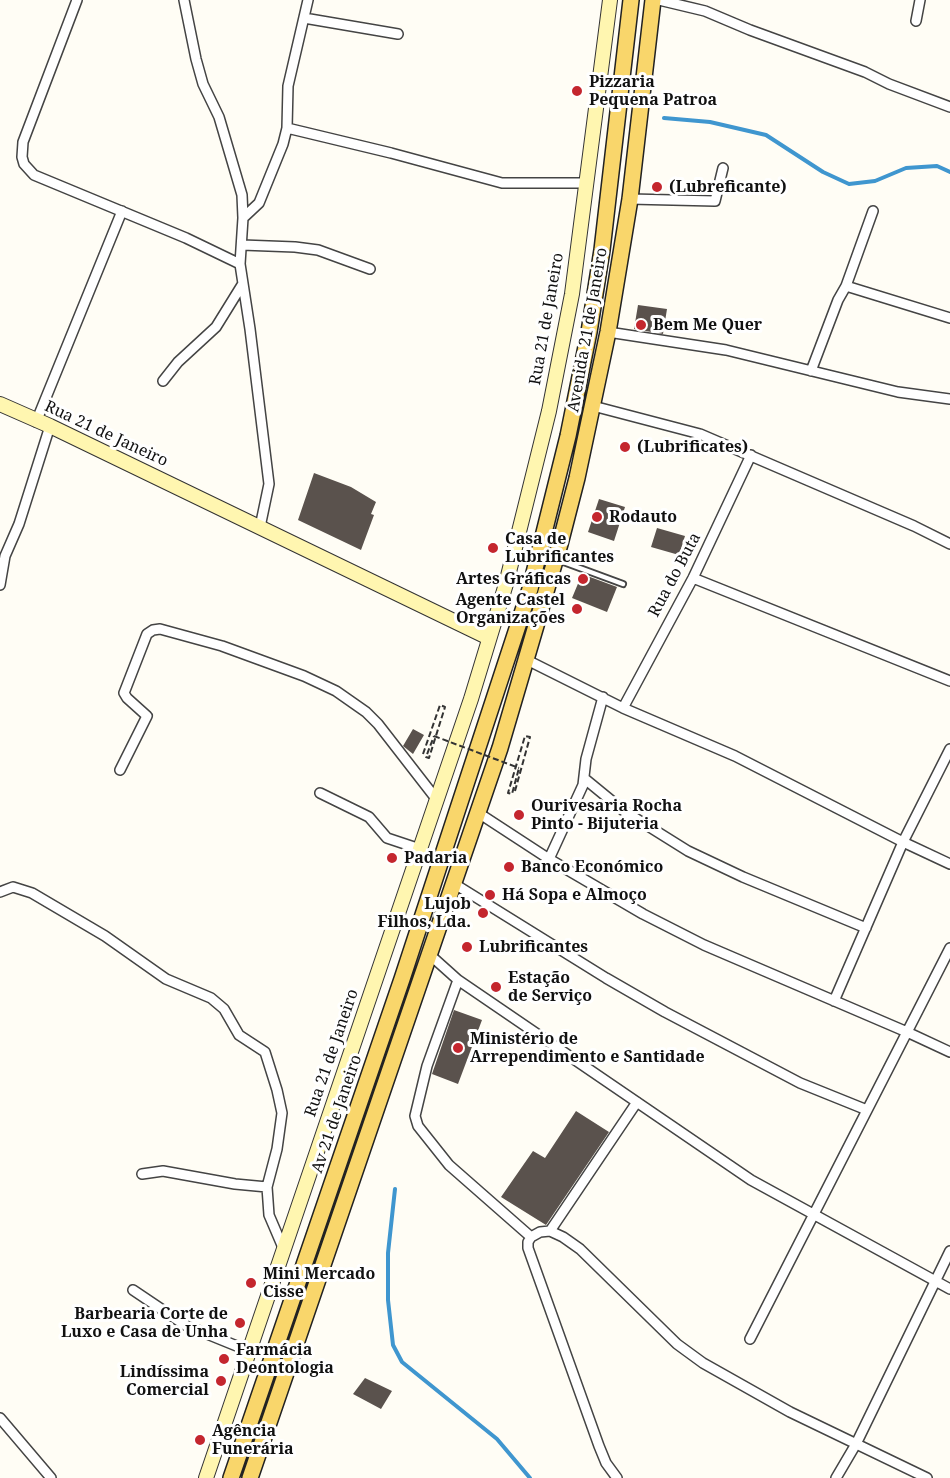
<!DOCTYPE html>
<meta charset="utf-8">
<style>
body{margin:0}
canvas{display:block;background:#fffdf5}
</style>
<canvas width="950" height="1478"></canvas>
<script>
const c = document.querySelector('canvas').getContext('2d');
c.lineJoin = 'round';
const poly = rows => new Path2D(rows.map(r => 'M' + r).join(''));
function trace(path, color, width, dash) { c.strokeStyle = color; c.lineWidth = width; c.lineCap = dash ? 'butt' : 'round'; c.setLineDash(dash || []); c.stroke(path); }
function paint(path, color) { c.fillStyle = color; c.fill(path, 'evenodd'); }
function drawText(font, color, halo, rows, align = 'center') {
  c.font = font + ' "Noto Serif",serif'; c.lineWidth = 6; c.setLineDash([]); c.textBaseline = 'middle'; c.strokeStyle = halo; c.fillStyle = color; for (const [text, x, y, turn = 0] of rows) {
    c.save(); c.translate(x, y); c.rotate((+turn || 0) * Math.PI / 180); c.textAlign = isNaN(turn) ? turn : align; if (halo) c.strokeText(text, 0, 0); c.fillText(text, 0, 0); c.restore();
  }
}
const stream = poly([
 [664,118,710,122,766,135,823,172,849,184,875,181,906,168,937,166,950,172],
 [395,1189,388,1253,388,1300,393,1345,402,1362,497,1439,530,1478]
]);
const building = poly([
 [638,305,667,309,663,334,634,329],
 [314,473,351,487,376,502,371,514,374,515,361,550,298,520],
 [599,499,625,507,614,541,588,532],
 [657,528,685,536,679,555,651,547],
 [582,574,617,587,607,612,572,598],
 [413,729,424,735,413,754,403,746],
 [454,1010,482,1020,458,1084,432,1074],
 [576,1111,609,1132,546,1225,501,1197,533,1151,545,1158],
 [365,1378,392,1391,381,1409,353,1394]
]);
const path = poly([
 [423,754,440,705,445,707,429,758,426,757,434,736],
 [515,791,530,737,525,736,508,793,512,794,519,768]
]);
const lane = poly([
 [558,560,623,584]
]);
const street = poly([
 [77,0,23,142,22,157,24,164,34,175,186,238,240,264],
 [184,0,196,59,203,84,219,117,242,195,243,218,240,264,250,329,269,484,260,527],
 [659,0,705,11,750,30,865,72,889,84,950,107],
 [304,18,398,34],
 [916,21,920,0],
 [287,128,391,153,502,183,587,183],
 [630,199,715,201,723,168],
 [243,218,259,203,283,144,287,128,288,86,308,0],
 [242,245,295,247,318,250,370,269],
 [846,286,950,318],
 [608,332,726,350,898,392,950,399],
 [811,371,838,300,846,286,873,211],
 [163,381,178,362,216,327,242,285],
 [593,406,700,434,914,526,950,544],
 [36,422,122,211],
 [693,578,950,681],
 [0,585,5,556,19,524,50,426],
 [527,660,623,708,735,756,903,842,950,864],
 [623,708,693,578,751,455],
 [120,770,147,716,127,698,124,693,147,634,153,630,160,629,222,646,304,676,336,691,366,712,378,724,437,800],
 [585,779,624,811,688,851,743,877,866,928],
 [320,793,369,817,387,838,420,849],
 [477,812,549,859,643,914,704,945,907,1032,950,1052],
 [549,859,583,785,586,759,603,697],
 [453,883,606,978,665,1012,800,1083,867,1110],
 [0,892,13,887,32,893,105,936,166,979,211,998,224,1009,239,1035,265,1052,277,1090,282,1113,277,1149,267,1187,269,1215,284,1250],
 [429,954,458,980,751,1180,950,1289],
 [458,980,427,1066,415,1116,418,1126,449,1165,531,1237,540,1232,550,1231,563,1237,580,1249,677,1344,703,1363,790,1412,927,1478],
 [834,1001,903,842,950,749],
 [142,1174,163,1171,235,1184,267,1187],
 [550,1231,637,1102],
 [531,1237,528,1242,528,1248,599,1446,606,1463,617,1478],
 [133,1290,185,1325,249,1351],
 [750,1339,950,948],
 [0,1418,51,1478],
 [836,1478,856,1444,950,1251]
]);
const secondary = poly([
 [0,404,50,426,489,638],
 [206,1478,471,699,506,584,549,411,572,294,610,0]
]);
const primary = poly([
 [231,1478,402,979,530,589,568,436,589,332,602,250,631,0],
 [250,1478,500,748,560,544,577,478,608,332,630,199,653,0]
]);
const pathBridge = poly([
 [434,736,519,768]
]);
const markers = [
 [577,91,6,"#c4262e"],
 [657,187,6,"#c4262e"],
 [641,325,6,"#c4262e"],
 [625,447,6,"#c4262e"],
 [597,517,6,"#c4262e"],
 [493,548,6,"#c4262e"],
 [583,579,6,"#c4262e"],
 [577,609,6,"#c4262e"],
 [519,815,6,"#c4262e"],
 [392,858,6,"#c4262e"],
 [509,867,6,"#c4262e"],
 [490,895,6,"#c4262e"],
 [483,913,6,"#c4262e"],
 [467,947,6,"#c4262e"],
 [496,987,6,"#c4262e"],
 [458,1048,6,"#c4262e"],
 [251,1283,6,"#c4262e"],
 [240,1323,6,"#c4262e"],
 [224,1359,6,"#c4262e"],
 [221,1381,6,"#c4262e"],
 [200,1440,6,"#c4262e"]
];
const poiNames = [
 ["Pizzaria",589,82],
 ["Pequena Patroa",589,100],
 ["(Lubreficante)",669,187],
 ["Bem Me Quer",653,325],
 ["(Lubrificates)",637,447],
 ["Rodauto",609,517],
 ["Casa de",505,539],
 ["Lubrificantes",505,557],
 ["Artes Gráficas",571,579,"right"],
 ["Agente Castel",565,600,"right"],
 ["Organizações",565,618,"right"],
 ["Ourivesaria Rocha",531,806],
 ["Pinto - Bijuteria",531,824],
 ["Padaria",404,858],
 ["Banco Económico",521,867],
 ["Há Sopa e Almoço",502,895],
 ["Lujob",471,904,"right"],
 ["Filhos, Lda.",471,922,"right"],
 ["Lubrificantes",479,947],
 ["Estação",508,978],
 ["de Serviço",508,996],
 ["Ministério de",470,1039],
 ["Arrependimento e Santidade",470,1057],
 ["Mini Mercado",263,1274],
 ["Cisse",263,1292],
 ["Barbearia Corte de",228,1314,"right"],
 ["Luxo e Casa de Unha",228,1332,"right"],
 ["Farmácia",236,1350],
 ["Deontologia",236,1368],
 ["Lindíssima",209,1372,"right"],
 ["Comercial",209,1390,"right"],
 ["Agência",212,1431],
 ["Funerária",212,1449]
];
const streetNames = [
 ["Rua 21 de Janeiro",547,319,-80],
 ["Avenida 21 de Janeiro",588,330,-80],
 ["Rua 21 de Janeiro",106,434,25],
 ["Rua do Buta",675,575,-62],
 ["Rua 21 de Janeiro",332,1053,-71],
 ["Av 21 de Janeiro",337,1114,-71]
];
trace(stream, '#3f96cf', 4);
paint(building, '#5a524d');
trace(lane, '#444', 8);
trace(street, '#444', 12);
trace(secondary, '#333', 16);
trace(primary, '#222', 18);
trace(path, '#333', 2, [6, 3]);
trace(lane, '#fff', 4.5);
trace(street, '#fff', 9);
trace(secondary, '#fff6b0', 14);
trace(primary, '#f9d66b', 15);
trace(pathBridge, '#333', 2, [6, 3]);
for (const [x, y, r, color] of markers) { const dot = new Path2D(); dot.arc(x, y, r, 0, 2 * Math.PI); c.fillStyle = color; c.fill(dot); trace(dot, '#fff', 2); }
drawText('bold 16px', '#111', '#fff', poiNames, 'left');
drawText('16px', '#111', '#fff', streetNames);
</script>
